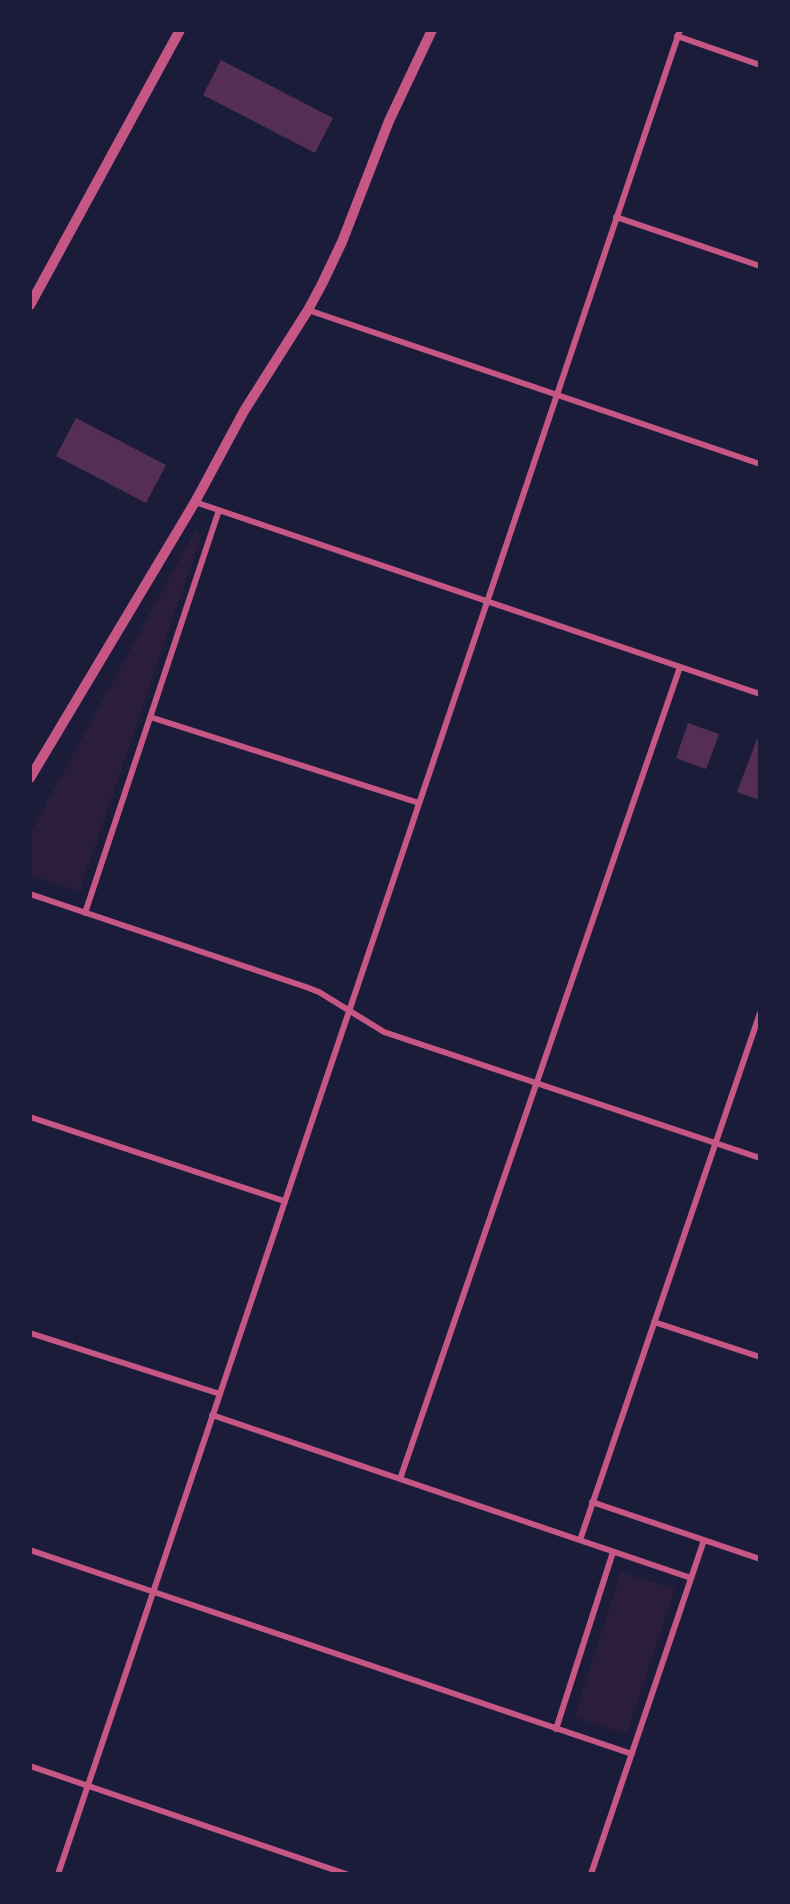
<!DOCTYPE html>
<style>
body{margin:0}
#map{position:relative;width:790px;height:1904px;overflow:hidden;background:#1b1b3a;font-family:Lora,serif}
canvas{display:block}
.frame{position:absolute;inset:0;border:32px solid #1b1b3a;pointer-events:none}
</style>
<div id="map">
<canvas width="790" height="1904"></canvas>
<div class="frame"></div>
</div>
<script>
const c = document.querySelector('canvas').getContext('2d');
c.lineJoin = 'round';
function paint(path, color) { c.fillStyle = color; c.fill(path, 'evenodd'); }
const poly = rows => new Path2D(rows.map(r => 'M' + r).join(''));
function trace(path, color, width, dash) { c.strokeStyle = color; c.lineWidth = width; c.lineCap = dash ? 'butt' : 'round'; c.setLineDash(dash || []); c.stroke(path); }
const green = poly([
 [195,531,202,534,79,892,30,875,30,833],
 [621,1572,675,1589,627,1734,574,1717]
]);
const building = poly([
 [221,60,333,118,315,153,203,95],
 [76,418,166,465,146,503,56,456],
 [688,723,719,734,706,769,676,758],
 [757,739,760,740,760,800,737,792]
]);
const minor = poly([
 [677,36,760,65],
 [616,217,760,266],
 [308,310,760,464],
 [195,502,760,694],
 [150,717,419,803],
 [30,894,306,987,319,992,384,1032,760,1158],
 [85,913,219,510],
 [30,1117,284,1201],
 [654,1322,760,1357],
 [30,1333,220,1394],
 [212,1415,691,1578],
 [400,1479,680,667],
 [592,1502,760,1559],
 [580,1540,760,1013],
 [30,1550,632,1754],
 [556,1729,613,1552],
 [30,1766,346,1874],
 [58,1874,680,30],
 [591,1874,704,1540]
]);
const tertiary = poly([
 [30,305,180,30],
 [30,778,195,502,244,411,308,310,322,284,342,242,389,121,432,30]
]);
paint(green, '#2a1e3b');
paint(building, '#542f53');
trace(minor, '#c65784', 6);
trace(tertiary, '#c65784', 10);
</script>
